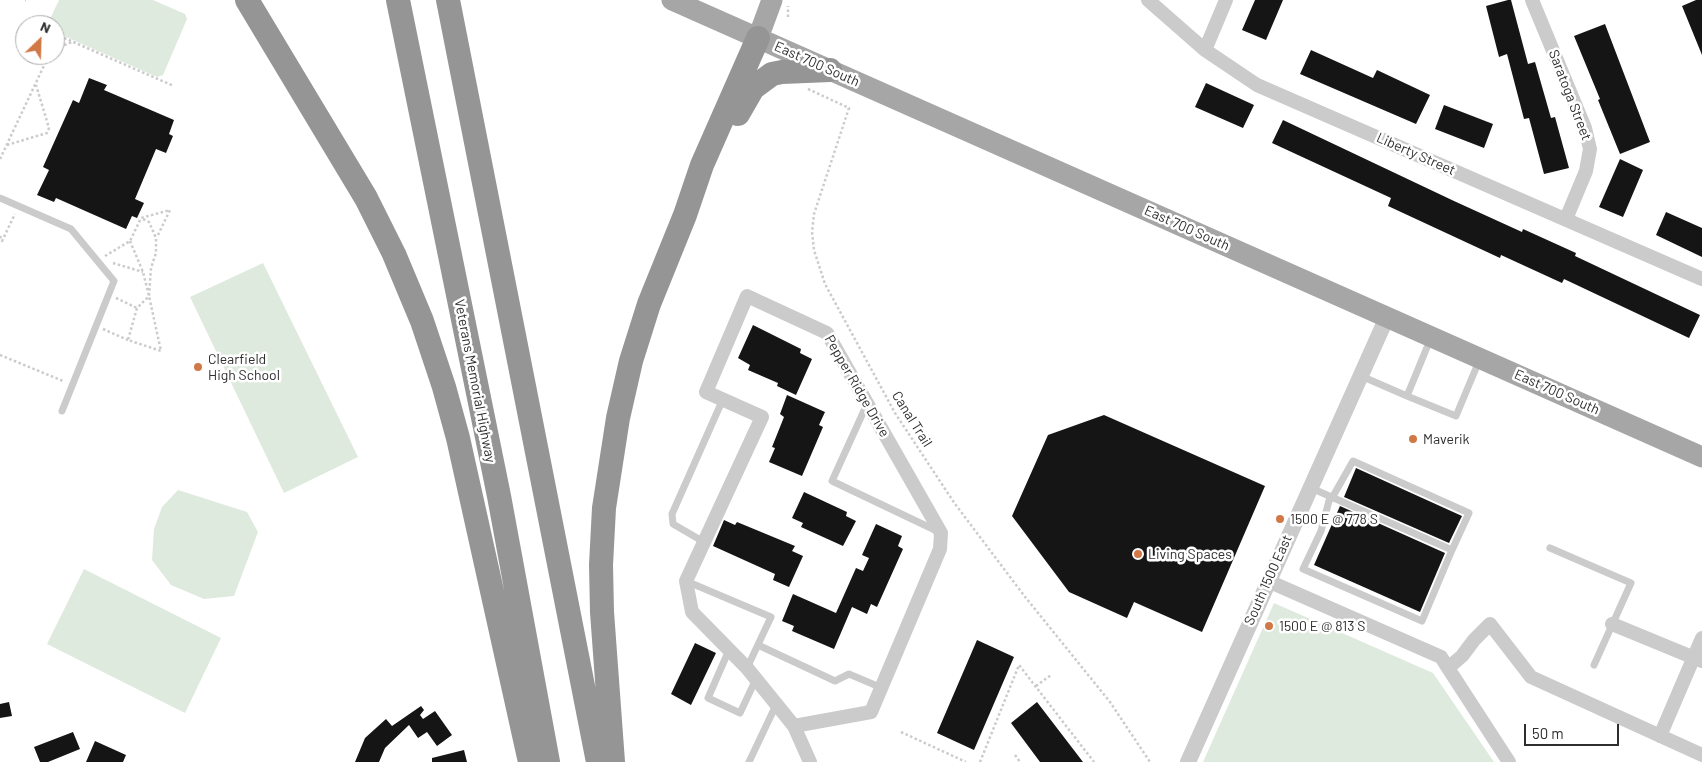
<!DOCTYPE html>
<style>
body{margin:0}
#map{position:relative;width:1702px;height:762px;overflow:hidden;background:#fff;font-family:Barlow,sans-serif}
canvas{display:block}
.north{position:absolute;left:15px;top:15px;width:50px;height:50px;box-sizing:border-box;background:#fff;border:1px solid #ababab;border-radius:50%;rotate:24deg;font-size:14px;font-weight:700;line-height:20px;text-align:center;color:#2e2e2e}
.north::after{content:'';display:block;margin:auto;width:18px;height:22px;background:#d07846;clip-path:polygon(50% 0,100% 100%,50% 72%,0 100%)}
.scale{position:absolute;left:1524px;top:724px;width:95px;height:22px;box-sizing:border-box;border:2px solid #2e2e2e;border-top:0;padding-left:6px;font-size:15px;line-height:18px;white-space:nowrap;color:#2e2e2e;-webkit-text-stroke:4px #fff;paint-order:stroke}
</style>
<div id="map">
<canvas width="1702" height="762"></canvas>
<div class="north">N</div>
<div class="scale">50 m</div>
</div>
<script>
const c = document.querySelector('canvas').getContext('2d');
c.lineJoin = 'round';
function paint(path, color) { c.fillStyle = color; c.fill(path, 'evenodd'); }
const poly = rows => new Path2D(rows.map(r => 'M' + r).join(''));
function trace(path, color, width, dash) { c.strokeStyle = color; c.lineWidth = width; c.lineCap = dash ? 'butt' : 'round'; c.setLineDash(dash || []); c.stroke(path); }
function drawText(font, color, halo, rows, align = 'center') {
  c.font = font + ' Barlow,sans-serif'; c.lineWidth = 5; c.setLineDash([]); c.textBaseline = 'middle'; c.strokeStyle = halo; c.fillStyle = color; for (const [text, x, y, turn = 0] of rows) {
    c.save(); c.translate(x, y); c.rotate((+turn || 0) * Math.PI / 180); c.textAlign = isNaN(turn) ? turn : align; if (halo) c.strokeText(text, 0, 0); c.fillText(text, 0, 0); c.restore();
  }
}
const green = poly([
 [59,0,153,0,185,14,187,19,163,75,157,77,55,32,55,25,47,25],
 [263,263,358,457,284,493,190,297],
 [178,490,247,512,258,532,234,596,204,599,171,585,152,560,154,529,162,507],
 [84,569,221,638,185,713,47,644],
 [1274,603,1433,673,1494,762,1203,762]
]);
const building = poly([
 [1255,0,1283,0,1266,40,1242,30],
 [1508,0,1511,0,1528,64,1535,62,1551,118,1555,117,1569,168,1544,174,1529,118,1524,119,1507,54,1499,57,1486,6],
 [1696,0,1702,0,1702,55,1682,6],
 [1605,24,1650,142,1620,154,1598,100,1600,99,1574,36],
 [1311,50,1373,78,1377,70,1430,95,1416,124,1300,74],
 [89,78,107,85,104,90,174,120,169,134,173,136,166,153,156,149,135,199,144,203,137,218,132,216,126,229,56,198,54,202,37,195,49,170,43,167,73,100,79,103],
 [1206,83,1254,105,1243,128,1195,107],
 [1444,105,1493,124,1484,148,1435,129],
 [1283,120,1454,201,1522,232,1523,229,1576,253,1575,256,1700,315,1689,338,1564,279,1562,283,1501,255,1500,258,1388,206,1391,198,1272,143],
 [1620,159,1643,170,1623,217,1599,207],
 [1666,212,1702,228,1702,257,1656,235],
 [753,325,801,349,800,353,812,359,796,395,777,386,778,383,748,370,750,365,738,358],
 [787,395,825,412,819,425,823,427,802,476,769,462,775,448,772,447,784,417,780,414],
 [1104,415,1265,486,1202,632,1134,602,1127,618,1069,592,1012,516,1048,435],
 [1356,468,1462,516,1449,543,1344,497],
 [804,492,847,512,846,516,856,521,843,546,801,527,803,523,792,518],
 [1340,506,1445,553,1420,612,1314,565],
 [724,520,735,525,737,522,795,546,792,551,803,556,789,587,773,580,775,574,713,546],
 [876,524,902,536,898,546,903,549,877,607,871,604,867,614,852,607,834,649,792,631,794,626,782,621,793,594,836,613,856,568,863,571,869,558,862,555],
 [977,640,1014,657,974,750,937,733],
 [695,643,716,653,691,705,671,694],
 [9,702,12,716,0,718,0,704],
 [1037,702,1083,762,1040,762,1011,723],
 [421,706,424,710,420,715,423,719,435,711,452,735,437,746,427,732,418,738,409,725,385,748,379,762,355,762,365,738,386,719,392,726],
 [73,732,80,749,48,762,40,762,34,747],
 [95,741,126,755,123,762,86,762],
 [464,750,467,762,432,762,432,758]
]);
const path = poly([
 [25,0,26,0],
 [788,17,788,6],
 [55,34,174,86],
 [55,49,72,42],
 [808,89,849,108,814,214,812,232,814,250,825,284,895,413,955,504,1026,598,1110,702,1150,762],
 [7,145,47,133,49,128,36,85],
 [0,159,49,55],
 [0,236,2,241,15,214],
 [130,241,143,272,149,296,161,351,128,340,137,308,149,296,151,268,156,253,156,238,149,222,141,218],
 [105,256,130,241,141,218,170,210,157,237],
 [113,263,143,272],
 [116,298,137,308],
 [103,329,128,340],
 [0,355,63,381],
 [1036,686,1051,675],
 [901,732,966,762],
 [1015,755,1020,762],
 [980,762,1019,665,1094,762]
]);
const service = poly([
 [0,198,71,229,114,281,62,411],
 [1361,376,1407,396,1430,340],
 [1407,396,1456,416,1479,361],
 [867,404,832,481,937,531],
 [1311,488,1452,550,1422,621,1303,569,1321,531,1330,497],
 [1332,498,1353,461,1469,513,1452,550],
 [704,542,673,524,672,514,723,399],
 [1550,548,1631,583,1594,665],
 [686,581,771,617,747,668],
 [758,645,835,681,849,674,882,688],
 [729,650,708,698,740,713,756,679],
 [749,762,776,705]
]);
const minor = poly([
 [1148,0,1205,50,1257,85,1702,279],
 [1532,0,1585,128,1590,149,1586,171,1566,219],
 [1205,50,1226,0],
 [1268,581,1441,657,1448,668,1462,656,1474,640,1490,624,1531,677,1702,755],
 [1612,624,1702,661],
 [1448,668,1509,762],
 [794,726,871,712,940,549,941,533,827,333,747,296,706,392,762,417,686,581,692,612,747,668,794,726,810,762],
 [1660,736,1702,638]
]);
const tertiary = poly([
 [1188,762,1387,317]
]);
const primary = poly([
 [672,0,1702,457],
 [758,38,772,0]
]);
const motorway = poly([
 [247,0,366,198,394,254,422,321,444,387,458,438,530,762],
 [398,0,499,496,548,762],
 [448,0,598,762],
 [738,114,753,88,772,74,782,72,830,70],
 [613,762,602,612,601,565,604,508,618,418,631,361,649,304,685,215,702,165,758,38]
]);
const markers = [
 [198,367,5,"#d07846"],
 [1413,439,5,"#d07846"],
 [1280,519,5,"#d07846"],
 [1138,554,5,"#d07846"],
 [1269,626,5,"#d07846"]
];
const streetNames = [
 ["East 700 South",817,64,24],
 ["Saratoga Street",1570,95,69],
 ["Liberty Street",1416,154,24],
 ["East 700 South",1187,228,24],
 ["Veterans Memorial Highway",475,381,79],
 ["Pepper Ridge Drive",857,386,60],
 ["East 700 South",1557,392,24],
 ["Canal Trail",912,419,58],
 ["South 1500 East",1268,580,-66]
];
const poiNames = [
 ["Clearfield",208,359],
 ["High School",208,375],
 ["Maverik",1423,439],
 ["1500 E @ 778 S",1290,519],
 ["Living Spaces",1148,554],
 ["1500 E @ 813 S",1279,626]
];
paint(green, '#dfeade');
paint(building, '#151515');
trace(path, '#cbcbcb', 2.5, [2.5, 2.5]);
trace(service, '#cbcbcb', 7);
trace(minor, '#cbcbcb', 14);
trace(tertiary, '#cbcbcb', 16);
trace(primary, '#a6a6a6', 21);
trace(motorway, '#959595', 24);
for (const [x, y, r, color] of markers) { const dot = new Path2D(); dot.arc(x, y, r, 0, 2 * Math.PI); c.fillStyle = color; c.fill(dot); trace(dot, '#fff', 2); }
drawText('14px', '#2e2e2e', '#fff', streetNames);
drawText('14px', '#2e2e2e', '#fff', poiNames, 'left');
</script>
